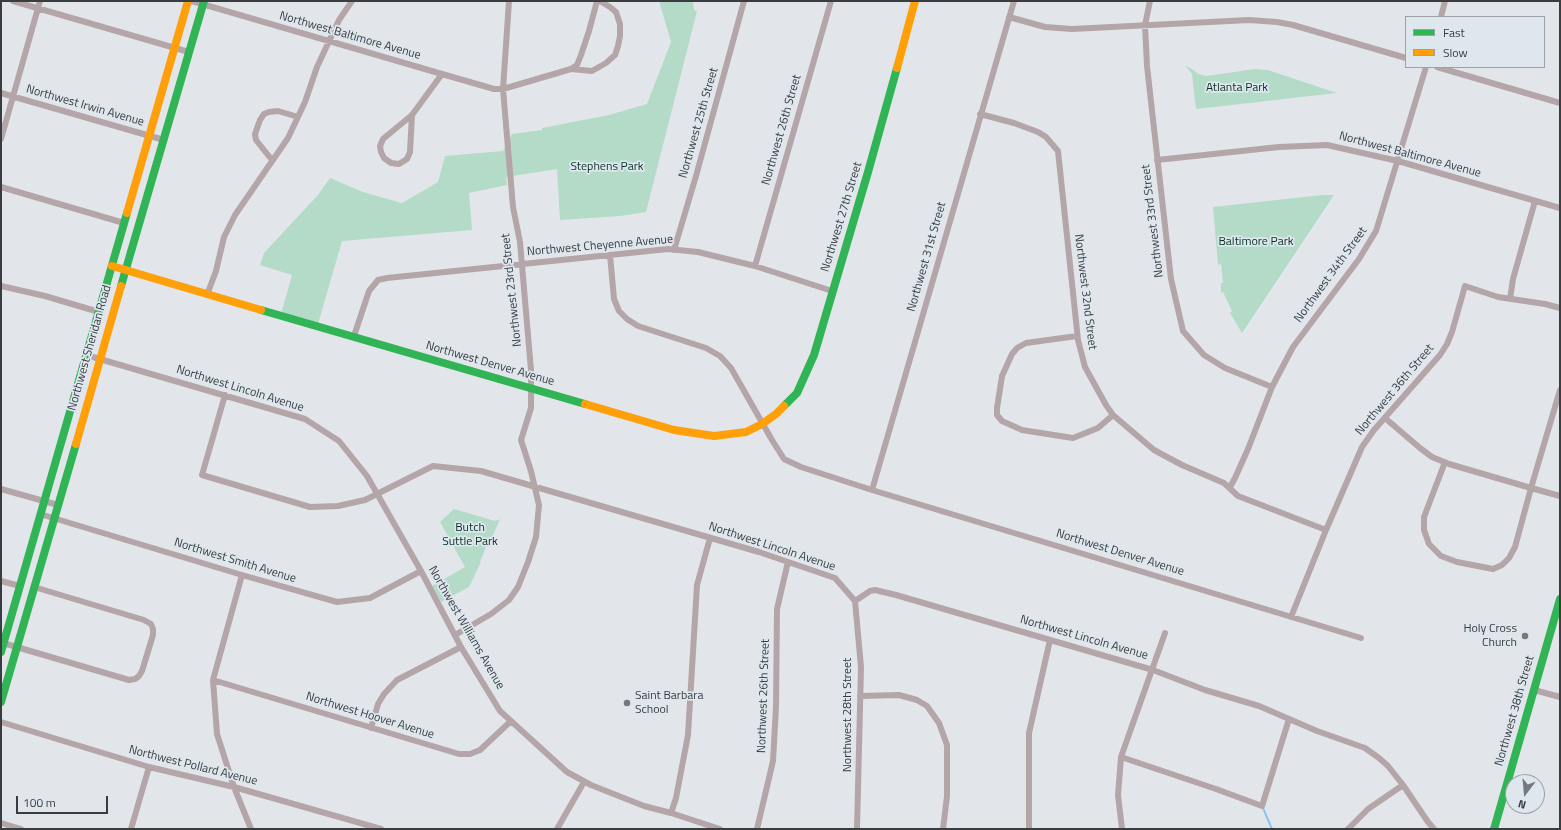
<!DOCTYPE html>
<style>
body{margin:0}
#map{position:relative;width:1561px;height:830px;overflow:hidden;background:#e2e6ea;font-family:"Titillium Web",sans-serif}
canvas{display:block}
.frame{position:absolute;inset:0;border:2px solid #3a3d40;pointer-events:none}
.legend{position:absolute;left:1405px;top:16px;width:140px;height:52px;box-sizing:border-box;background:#dee6ee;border:1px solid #9ca2a8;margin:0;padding:5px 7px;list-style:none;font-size:12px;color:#3a3d40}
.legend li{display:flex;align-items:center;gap:8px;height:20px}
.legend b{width:20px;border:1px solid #9ca2a8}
.north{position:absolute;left:1505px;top:774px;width:40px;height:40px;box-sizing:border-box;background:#dee6ee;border:1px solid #9ca2a8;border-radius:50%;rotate:196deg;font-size:11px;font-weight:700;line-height:16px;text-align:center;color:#3a3d40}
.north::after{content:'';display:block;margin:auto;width:14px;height:18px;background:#75787c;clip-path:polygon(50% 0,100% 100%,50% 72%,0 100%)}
.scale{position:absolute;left:16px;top:796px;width:92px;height:18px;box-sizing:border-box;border:2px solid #3a3d40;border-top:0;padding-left:5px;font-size:12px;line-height:14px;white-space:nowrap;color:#3a3d40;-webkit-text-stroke:3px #dee6ee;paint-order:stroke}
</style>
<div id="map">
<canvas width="1561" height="830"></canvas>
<div class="frame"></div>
<ul class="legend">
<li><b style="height:5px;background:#30b455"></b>Fast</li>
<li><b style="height:5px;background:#ff9f0a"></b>Slow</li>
</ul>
<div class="north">N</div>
<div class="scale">100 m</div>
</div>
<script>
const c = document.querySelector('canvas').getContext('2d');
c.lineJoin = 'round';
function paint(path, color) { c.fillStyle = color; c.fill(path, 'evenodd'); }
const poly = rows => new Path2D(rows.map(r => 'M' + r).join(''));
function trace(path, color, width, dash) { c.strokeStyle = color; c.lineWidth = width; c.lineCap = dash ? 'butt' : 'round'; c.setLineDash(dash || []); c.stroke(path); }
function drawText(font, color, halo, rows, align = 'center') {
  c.font = font + ' "Titillium Web",sans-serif'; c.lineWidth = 3.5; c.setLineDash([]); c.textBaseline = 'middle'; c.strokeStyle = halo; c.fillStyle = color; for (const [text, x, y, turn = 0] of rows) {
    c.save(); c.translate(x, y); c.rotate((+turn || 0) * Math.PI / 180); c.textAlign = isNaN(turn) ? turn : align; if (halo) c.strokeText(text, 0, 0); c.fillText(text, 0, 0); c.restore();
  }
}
const green = poly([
 [659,1,693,1,694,10,697,11,646,212,620,216,560,220,557,169,506,177,507,185,469,193,472,230,342,241,318,324,281,314,292,275,260,265,264,253,318,195,330,178,363,192,402,203,438,182,445,156,503,151,512,134,542,130,542,128,609,115,647,104,671,42],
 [1185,65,1199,74,1206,76,1255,69,1268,70,1337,93,1196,109,1192,74],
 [1322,195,1334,195,1242,333,1230,313,1232,311,1223,292,1221,293,1221,283,1223,283,1221,264,1218,265,1213,207],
 [454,509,495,521,500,519,488,547,486,547,480,562,481,562,469,587,441,602,432,586,465,567,440,522]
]);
const stream = poly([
 [1263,808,1272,829]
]);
const street = poly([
 [13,1,189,52],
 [192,1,442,74,494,89,503,89,571,69,592,71,606,63,615,55,618,46,620,36,620,24,616,12,610,7,600,1],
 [1150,1,1145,25,1147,66,1171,279,1183,331,1204,355,1225,368,1272,387],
 [1009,17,1045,27,1072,29,1249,20,1277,22,1293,25,1406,58],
 [1441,17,1445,1],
 [1437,67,1560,103],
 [571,69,577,65,581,55,589,31,597,1],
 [1,93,164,140],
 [980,114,1014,123,1038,132,1046,137,1058,151,1078,340,1085,367,1106,405,1113,415,1154,450,1182,465,1224,483,1238,496,1326,530],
 [412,115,410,152,407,159,399,164,391,163,384,158,381,152,380,146,383,139,412,115],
 [412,115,442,74],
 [1,139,40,1],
 [272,160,256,140,255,134,260,120,264,114,269,112,278,111,298,117],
 [1157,160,1279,147,1327,145,1398,161,1560,208],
 [1,187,124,223],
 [674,250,696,176,744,1],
 [610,255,614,299,619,311,627,319,638,326,706,348,720,356,731,368,772,440,784,459,801,467,872,490,1361,638],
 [755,266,831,1],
 [1,286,45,296,99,312],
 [207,295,216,271,224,237,235,215,288,138,305,102,317,67,339,20,352,1],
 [1510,299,1513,279,1535,201],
 [354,336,369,291,378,280,387,278,668,249,698,252,755,266,832,291],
 [1077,336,1026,343,1017,348,1012,354,1002,376,997,408,997,415,1002,421,1022,430,1073,438,1098,428,1113,415],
 [86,355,305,419,339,441,367,476,421,571,461,647,500,711,567,772,591,785,644,806,671,813,720,829],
 [225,395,202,475,310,507,338,506,365,500,433,466,481,471,759,552,835,578,855,601],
 [1385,418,1420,448,1432,457,1449,464,1531,488,1560,390],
 [1445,462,1424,517,1424,530,1429,544,1441,556,1457,562,1493,569,1502,565,1509,558,1515,547,1531,488,1560,496],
 [1230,487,1235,478,1248,449,1272,387,1293,347,1359,259,1376,231,1426,67],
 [1,489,58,505],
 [872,490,1014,1],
 [40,514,242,575,337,602,370,598,421,571],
 [242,575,213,680,217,734,234,787,251,829],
 [1,581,20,586],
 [855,601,870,591,875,590,896,595,1153,670,1205,690,1259,706,1317,731,1365,748,1379,758,1388,766,1403,785,1428,822,1434,829],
 [855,601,861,667,857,829],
 [1291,617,1326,530,1362,447,1374,430,1440,355,1447,344,1452,332,1465,286,1498,297,1545,304,1560,308],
 [455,635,491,614,509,600,518,587,528,562,536,537,539,505,531,471,521,440,531,408,531,370,520,242,513,207,503,89,509,1],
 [3,643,129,680,135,679,139,676,142,671,153,635,153,629,151,624,144,620,34,587],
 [213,680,459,754,470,754,480,750,511,721],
 [1534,690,1560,697],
 [860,696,899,695,917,700,927,706,939,723,947,745,947,796,943,829],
 [1,722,149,767,234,787,381,829],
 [371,728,378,704,384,694,397,680,461,647],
 [1121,757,1216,789,1262,806,1289,719],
 [671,813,676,798,688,735,697,585,710,538],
 [1,823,21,829],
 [131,829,149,767],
 [557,829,584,782],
 [757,829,773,761,776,707,777,609,788,562],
 [1029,829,1029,733,1050,640],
 [1122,829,1118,795,1121,757,1165,633],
 [1348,829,1368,809,1403,785]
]);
const fast = poly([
 [121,286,204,1],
 [261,310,585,404],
 [784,406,797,393,814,355,868,172,897,68],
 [1,652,127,213],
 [1,702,76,444],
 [1494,829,1560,599]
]);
const slow = poly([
 [897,68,915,1],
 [127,213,188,1],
 [112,266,261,310],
 [585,404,674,430,714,436,746,432,762,424,776,414,784,406],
 [76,444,121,286]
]);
const markers = [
 [1525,636,4,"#75787c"],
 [627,703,4,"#75787c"]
];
const streetNames = [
 ["Northwest Baltimore Avenue",350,36,16],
 ["Northwest Irwin Avenue",85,106,16],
 ["Northwest 25th Street",699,123,-74],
 ["Northwest 26th Street",782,130,-74],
 ["Northwest Baltimore Avenue",1410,155,15],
 ["Northwest 27th Street",842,217,-73],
 ["Northwest 33rd Street",1153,221,-97],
 ["Northwest Cheyenne Avenue",600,246,-5],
 ["Northwest 31st Street",927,257,-74],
 ["Northwest 34th Street",1331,275,-54],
 ["Northwest 23rd Street",512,290,-96],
 ["Northwest 32nd Street",1085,292,83],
 ["Northwest Sheridan Road",90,348,-74],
 ["Northwest Denver Avenue",490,364,16],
 ["Northwest Lincoln Avenue",240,389,17],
 ["Northwest 36th Street",1395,390,-50],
 ["Northwest Lincoln Avenue",772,547,18],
 ["Northwest Denver Avenue",1120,553,17],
 ["Northwest Smith Avenue",235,561,17],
 ["Northwest Williams Avenue",466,628,60],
 ["Northwest Lincoln Avenue",1084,638,16],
 ["Northwest 26th Street",764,696,-88],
 ["Northwest 38th Street",1515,711,-74],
 ["Northwest 28th Street",848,715,-90],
 ["Northwest Hoover Avenue",370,716,17],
 ["Northwest Pollard Avenue",193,766,14]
];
const parkNames = [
 ["Atlanta Park",1237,88],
 ["Stephens Park",607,167],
 ["Baltimore Park",1256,242],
 ["Butch",470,528],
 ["Suttle Park",470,542]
];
const poiNames = [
 ["Holy Cross",1517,629],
 ["Church",1517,643],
 ["Saint Barbara",635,696,"left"],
 ["School",635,710,"left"]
];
paint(green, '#b3dbc8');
trace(stream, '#89c4ef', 2);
trace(street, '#b4a5a9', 6);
trace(fast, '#30b455', 8);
trace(slow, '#ff9f0a', 8);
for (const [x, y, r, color] of markers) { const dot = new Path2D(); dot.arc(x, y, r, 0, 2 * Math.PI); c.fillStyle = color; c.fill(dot); trace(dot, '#dee6ee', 1.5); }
drawText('12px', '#3a3d40', '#dee6ee', streetNames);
drawText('12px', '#053320', '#dee6ee', parkNames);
drawText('12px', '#3a3d40', '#dee6ee', poiNames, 'right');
</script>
